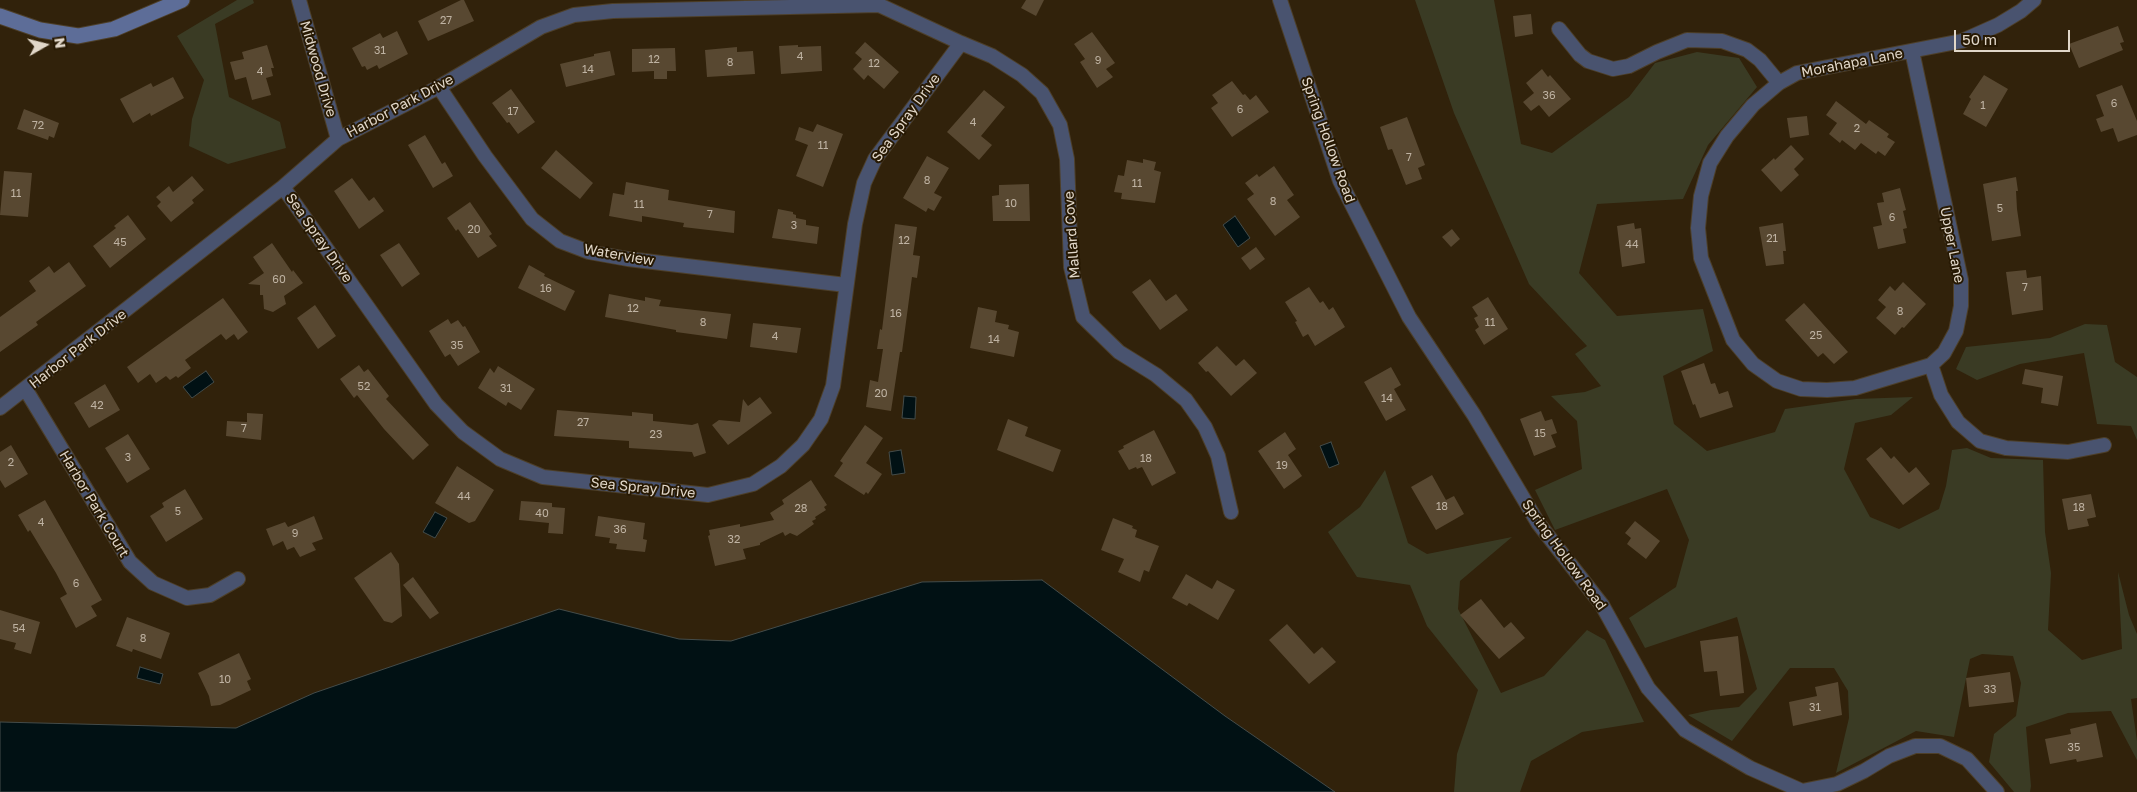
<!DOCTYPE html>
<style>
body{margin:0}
#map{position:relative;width:2137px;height:792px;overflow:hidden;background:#31220b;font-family:"Golos Text",sans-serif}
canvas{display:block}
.north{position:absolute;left:20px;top:20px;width:50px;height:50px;-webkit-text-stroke:4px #271903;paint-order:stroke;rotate:82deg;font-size:14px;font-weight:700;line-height:20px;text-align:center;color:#e1d7c9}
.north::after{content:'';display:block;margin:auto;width:18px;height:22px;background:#e1d7c9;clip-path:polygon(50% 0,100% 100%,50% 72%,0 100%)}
.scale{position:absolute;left:1954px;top:30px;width:116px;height:22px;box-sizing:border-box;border:2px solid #e1d7c9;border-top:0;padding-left:6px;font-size:15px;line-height:18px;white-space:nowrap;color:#e1d7c9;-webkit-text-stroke:4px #271903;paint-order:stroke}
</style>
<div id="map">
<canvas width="2137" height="792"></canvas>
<div class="north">N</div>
<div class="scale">50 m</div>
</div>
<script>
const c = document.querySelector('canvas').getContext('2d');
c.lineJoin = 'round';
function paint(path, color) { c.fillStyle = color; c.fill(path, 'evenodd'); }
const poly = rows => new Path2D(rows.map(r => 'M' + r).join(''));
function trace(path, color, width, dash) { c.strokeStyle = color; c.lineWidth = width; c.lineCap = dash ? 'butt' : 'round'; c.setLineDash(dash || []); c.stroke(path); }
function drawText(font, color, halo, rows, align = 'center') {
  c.font = font + ' "Golos Text",sans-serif'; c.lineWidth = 4; c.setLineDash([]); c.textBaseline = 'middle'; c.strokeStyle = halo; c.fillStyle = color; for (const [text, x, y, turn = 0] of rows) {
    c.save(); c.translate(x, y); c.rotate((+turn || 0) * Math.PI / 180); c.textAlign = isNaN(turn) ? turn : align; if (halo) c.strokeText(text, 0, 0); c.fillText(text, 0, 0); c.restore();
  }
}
const green = poly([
 [237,0,253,0,254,3,215,24,229,97,280,122,286,148,228,164,189,146,192,119,204,80,177,36],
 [1415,0,1494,0,1521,144,1552,153,1629,97,1655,63,1697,52,1739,58,1757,87,1708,145,1683,199,1597,204,1579,273,1617,316,1703,309,1713,351,1663,376,1674,424,1707,451,1775,432,1785,409,1856,399,1913,397,1891,415,1855,423,1844,469,1870,517,1899,529,1939,509,1946,486,1952,450,1967,448,1991,458,2043,460,2045,532,2051,573,2048,630,2082,660,2122,649,2118,572,2129,615,2137,634,2137,698,2131,699,2137,741,2137,760,2111,711,2068,713,2026,727,2031,786,2030,792,2014,792,1989,762,1994,734,2016,716,2021,683,2013,656,1982,654,1970,659,1954,737,1916,731,1836,773,1849,718,1848,691,1834,668,1790,668,1732,741,1688,715,1711,710,1739,707,1757,689,1737,617,1645,648,1629,618,1676,587,1689,540,1667,489,1555,530,1535,490,1582,469,1577,421,1551,396,1585,392,1601,386,1575,354,1587,346,1529,284,1454,113],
 [2085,324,2107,325,2115,362,2137,377,2137,440,2131,426,2097,424,2084,353,2020,364,1977,380,1956,369,1966,347,2050,338],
 [1385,470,1408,543,1427,554,1512,537,1460,581,1458,609,1501,693,1544,676,1587,630,1605,640,1644,722,1582,732,1531,761,1520,792,1454,792,1457,754,1478,690,1427,626,1410,585,1357,577,1328,532,1360,507]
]);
const water = poly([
 [1235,216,1250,238,1238,247,1223,225,1235,216],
 [206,371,214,382,192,398,183,387,206,371],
 [904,396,916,397,915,419,902,418,904,396],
 [1331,442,1339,464,1329,468,1320,446,1331,442],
 [901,450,905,473,892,475,889,452,901,450],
 [435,512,447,518,435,538,423,532,435,512],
 [1042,580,1225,716,1335,792,0,792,0,722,236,728,314,693,559,609,679,639,731,641,922,582,1042,580],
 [140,667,163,674,160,684,137,678,140,667]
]);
const building = poly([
 [461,0,464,0,474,21,428,41,418,21],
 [1026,0,1044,0,1036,16,1021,8],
 [1531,14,1533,34,1515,37,1513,16],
 [2118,26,2124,42,2120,43,2123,50,2079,68,2069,44],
 [397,31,408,54,379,69,377,65,367,70,365,66,362,67,352,48,380,33,383,38],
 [1092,32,1115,63,1106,69,1113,77,1097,88,1080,62,1085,59,1074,44],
 [865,42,899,72,884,89,868,75,864,80,853,69,862,59,855,53],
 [267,45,274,68,271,68,273,76,266,78,271,95,252,100,246,77,235,80,230,62,244,59,242,52],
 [798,45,798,47,821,46,822,71,781,74,779,46],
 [737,47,737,52,753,51,755,74,707,77,705,50],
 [675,48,676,71,667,71,667,79,654,79,654,71,632,72,632,49],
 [610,51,615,75,566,87,560,64,594,56,594,54],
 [1542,69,1548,77,1550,75,1571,99,1549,117,1539,105,1531,111,1523,102,1534,93,1526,83],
 [1984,75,2008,89,1986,127,1963,114,1971,99,1969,97],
 [173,77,184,98,151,116,150,113,133,123,120,99,151,83,153,87],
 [1232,81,1243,95,1245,94,1250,100,1256,95,1269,112,1232,137,1211,108,1218,103,1212,95],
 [2122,85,2137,121,2137,135,2118,142,2113,128,2101,132,2096,119,2104,116,2096,95],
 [511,89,535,122,518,134,509,122,507,123,492,103],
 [984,90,1005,107,981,136,992,145,979,160,947,132],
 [1836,101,1866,124,1869,120,1889,134,1887,137,1895,142,1885,156,1878,151,1876,154,1861,143,1855,150,1842,140,1840,143,1829,134,1837,123,1826,115],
 [24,109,59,123,54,138,49,136,48,140,17,129],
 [1807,116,1809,135,1790,138,1787,118],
 [1407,117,1425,165,1418,168,1422,179,1406,185,1392,149,1388,150,1380,127],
 [817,124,843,134,823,187,796,176,808,145,795,140,799,127,813,132],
 [425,135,442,164,445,162,453,176,433,188,408,145],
 [1791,145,1804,159,1794,169,1799,175,1781,192,1761,170,1774,158,1775,160],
 [556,150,593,183,580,199,541,168],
 [927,156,949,168,934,193,942,197,934,211,928,208,926,212,903,198],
 [1143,159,1156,162,1154,170,1161,172,1155,203,1121,199,1122,193,1114,192,1118,175,1124,176,1127,160,1143,163],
 [1274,166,1294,195,1287,200,1300,217,1275,236,1247,199,1254,194,1245,183,1257,174,1259,177],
 [4,171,32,173,28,217,0,215],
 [192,176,204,190,192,200,194,203,171,222,157,206,161,202,156,197,169,186,173,192],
 [2016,177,2018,191,2016,191,2017,209,2021,236,1992,241,1983,184],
 [352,178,369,201,374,197,384,211,359,229,334,191],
 [626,182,669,190,668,200,735,211,734,233,683,227,684,223,642,216,642,222,609,216,613,193,624,195],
 [1029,184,1030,221,993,221,992,196,999,195,999,185],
 [1900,188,1906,210,1903,211,1907,228,1903,229,1906,243,1878,249,1873,227,1882,225,1877,203,1884,202,1882,193],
 [470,202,492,234,489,236,497,246,478,258,458,229,456,231,447,218],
 [778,209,793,212,793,214,796,215,796,218,806,220,806,225,819,227,817,244,772,238],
 [128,215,146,239,110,268,93,246,116,228,114,226],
 [1634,223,1635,229,1641,228,1645,263,1622,267,1617,226],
 [1783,223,1786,251,1783,251,1784,264,1766,266,1759,227],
 [895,224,917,227,913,255,920,256,917,278,912,277,902,352,900,352,891,411,866,407,870,380,878,382,883,349,877,349,880,329,882,330],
 [1452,229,1460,239,1451,247,1442,237],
 [272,243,292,272,293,270,303,283,284,296,286,304,273,312,264,309,263,295,260,295,260,285,248,284,264,273,253,257],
 [399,243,420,274,402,287,380,255],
 [1256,247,1265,259,1250,270,1241,258],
 [69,262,86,286,36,322,38,325,0,352,0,317,36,291,29,281,49,266,54,273],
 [529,265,545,274,544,276,575,291,565,311,518,288],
 [2026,270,2027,278,2041,276,2043,310,2012,315,2006,272],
 [1150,279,1166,301,1176,294,1188,310,1160,330,1132,292],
 [1903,282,1926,304,1904,328,1902,327,1895,335,1876,318,1886,307,1878,300,1890,286,1895,291],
 [1309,287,1320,303,1323,301,1329,310,1333,307,1345,327,1315,346,1308,334,1303,337,1295,322,1297,321,1285,302],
 [609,294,645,301,645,297,661,300,659,306,731,314,727,339,676,332,676,330,605,317],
 [1488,297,1508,329,1484,345,1475,330,1479,327,1474,318,1478,316,1472,307],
 [223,298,248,332,238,340,234,334,226,340,221,334,185,360,191,368,178,378,176,376,170,380,166,376,156,383,150,374,138,383,127,367],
 [1804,303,1848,352,1834,364,1823,353,1818,357,1785,320],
 [315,305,336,336,318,349,297,318],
 [978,307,997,311,995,322,1009,325,1008,329,1019,332,1014,357,970,348],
 [448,319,451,324,458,320,463,327,465,326,480,352,458,366,450,354,445,357,429,331],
 [753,323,801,328,797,353,750,347],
 [1217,346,1236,366,1244,359,1257,373,1231,396,1208,371,1206,372,1198,363],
 [1704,363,1711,384,1715,383,1719,394,1728,391,1733,407,1700,418,1695,404,1693,405,1681,371],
 [359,365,364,372,368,369,389,396,386,399,429,445,413,460,384,429,357,395,354,398,340,379],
 [498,366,535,389,521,410,508,402,506,406,478,388,490,368,494,373],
 [1391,367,1401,385,1394,389,1406,410,1386,421,1364,382],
 [2025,369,2063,376,2058,406,2041,403,2043,388,2022,384],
 [105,384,120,410,89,428,74,403],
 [760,397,772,413,728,445,712,425,719,420,740,422,743,399,748,406],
 [557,410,632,416,632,412,653,414,653,421,692,425,698,423,706,453,694,457,692,452,629,448,629,441,554,436],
 [1541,411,1545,421,1552,419,1557,433,1551,435,1556,447,1534,456,1520,419],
 [247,413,263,414,261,440,226,436,227,421,247,422],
 [1008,419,1028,427,1025,436,1061,450,1053,472,997,450],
 [865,425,883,438,866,463,882,474,868,494,866,492,864,495,834,476,843,463,840,461],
 [1154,430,1176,473,1152,486,1142,467,1137,469,1136,467,1129,470,1118,451,1124,448,1123,446],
 [1285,432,1296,449,1288,455,1302,476,1284,489,1258,451],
 [128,434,150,469,127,483,105,448],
 [11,445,28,474,5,488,0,480,0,452],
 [1881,447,1891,459,1894,456,1909,473,1916,467,1930,484,1903,505,1866,459],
 [457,466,494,490,475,521,469,523,435,503],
 [1432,475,1446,500,1454,496,1464,514,1436,530,1411,487],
 [811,480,827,505,824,507,826,510,815,517,816,519,812,521,814,524,797,536,790,533,785,536,783,532,760,543,760,545,743,549,746,559,715,566,708,536,710,535,709,530,740,524,740,527,774,520,770,513,784,504,782,500],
 [185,489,203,519,166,542,150,516,164,507,162,503],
 [2091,494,2096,517,2087,519,2089,526,2068,530,2062,499],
 [45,500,102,600,91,606,97,616,76,628,60,598,67,594,56,573,30,530,28,532,18,515],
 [521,501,552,503,552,507,565,508,563,534,548,533,549,523,519,520],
 [314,516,323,539,312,543,316,550,300,557,294,547,287,550,283,541,273,546,266,529,285,522,288,527],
 [598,516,645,523,643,539,647,540,645,552,616,549,617,544,609,543,610,538,595,536],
 [1113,518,1133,526,1132,528,1137,530,1135,537,1159,546,1149,572,1144,570,1140,582,1118,572,1124,559,1101,550],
 [1635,521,1660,541,1646,559,1627,544,1631,538,1625,533],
 [391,552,399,564,402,616,392,623,384,621,354,578],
 [1186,574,1212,589,1217,580,1235,590,1218,620,1189,603,1187,606,1172,598],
 [413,577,439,613,430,619,403,585],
 [1481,599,1504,628,1511,622,1525,638,1499,659,1460,615],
 [0,610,40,622,31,654,14,649,16,643,0,639],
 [127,617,170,633,161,659,133,649,132,652,116,646],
 [1287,624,1314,654,1322,647,1336,662,1309,684,1269,640],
 [1738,636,1744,693,1720,696,1717,671,1704,672,1700,641],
 [239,653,251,679,247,681,251,690,220,705,211,706,209,696,198,673],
 [2010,672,2014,702,1969,707,1966,678],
 [1838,682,1842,715,1793,726,1789,702,1817,696,1815,687],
 [2096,723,2103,757,2077,762,2076,759,2050,764,2045,739,2071,734,2070,729]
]);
const street = poly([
 [299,0,338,139],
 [878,0,879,5,961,43,992,56,1022,75,1042,93,1060,125,1067,159,1071,267,1083,317,1119,352,1156,375,1186,400,1205,427,1218,456,1231,512],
 [1280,0,1340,181,1409,317,1474,415,1538,523,1602,605,1648,688,1685,730,1750,768,1802,791,1837,784,1864,771,1889,756,1915,746,1940,746,1967,759,1997,792],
 [1559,29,1580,55,1588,61,1613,69,1629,66,1657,52,1687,40,1722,41,1747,50,1760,60,1779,83],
 [1912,51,1961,280,1961,306,1956,331,1944,353,1931,365,1941,395,1958,422,1980,441,2006,448,2068,452,2104,445],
 [439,87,485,156,532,219,560,241,589,252,628,259,846,285],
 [283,187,436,404,463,432,500,459,543,477,708,495,753,484,781,466,803,445,821,419,833,386,855,224,864,183,875,159,961,43],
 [1931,365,1855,388,1827,390,1801,389,1777,381,1753,364,1733,340,1701,258,1698,228,1701,196,1710,163,1727,136,1753,105,1779,83,1797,73,1962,41,1998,25,2021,11,2034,0],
 [26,390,130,562,153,583,187,598,210,595,238,579],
 [0,408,283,187,338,139,439,87,541,27,574,15,613,11,879,5]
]);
const secondary = poly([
 [0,16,40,30,78,36,114,29,182,0]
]);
const numberNames = [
 ["27",446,21],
 ["31",380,51],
 ["4",800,57],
 ["12",654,60],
 ["9",1098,61],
 ["8",730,63],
 ["12",874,64],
 ["14",588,70],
 ["4",260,72],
 ["36",1549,96],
 ["6",2114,104],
 ["1",1983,106],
 ["6",1240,110],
 ["17",513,112],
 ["4",973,123],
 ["72",38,126],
 ["2",1857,129],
 ["11",823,146],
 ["7",1409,158],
 ["8",927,181],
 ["11",1137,184],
 ["11",16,194],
 ["8",1273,202],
 ["10",1011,204],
 ["11",639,205],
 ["5",2000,209],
 ["7",710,215],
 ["6",1892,218],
 ["3",794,226],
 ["20",474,230],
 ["21",1772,239],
 ["12",904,241],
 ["45",120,243],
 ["44",1632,245],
 ["60",279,280],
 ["7",2025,288],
 ["16",546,289],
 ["12",633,309],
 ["8",1900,312],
 ["16",896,314],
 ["8",703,323],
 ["11",1490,323],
 ["25",1816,336],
 ["4",775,337],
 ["14",994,340],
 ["35",457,346],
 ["52",364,387],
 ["31",506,389],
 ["20",881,394],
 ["14",1387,399],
 ["42",97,406],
 ["27",583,423],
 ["7",244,429],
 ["15",1540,434],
 ["23",656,435],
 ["3",128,458],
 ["18",1146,459],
 ["2",11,463],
 ["19",1282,466],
 ["44",464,497],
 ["18",1442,507],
 ["18",2079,508],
 ["28",801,509],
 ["5",178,512],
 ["40",542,514],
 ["4",41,523],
 ["36",620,530],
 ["9",295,534],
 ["32",734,540],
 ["6",76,584],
 ["54",19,629],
 ["8",143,639],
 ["10",225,680],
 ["33",1990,690],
 ["31",1815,708],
 ["35",2074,748]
];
const streetNames = [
 ["Morahapa Lane",1852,63,-11],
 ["Midwood Drive",318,69,74],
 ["Harbor Park Drive",400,106,-28],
 ["Sea Spray Drive",906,118,-54],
 ["Spring Hollow Road",1328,140,70],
 ["Mallard Cove",1072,235,-94],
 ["Sea Spray Drive",319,238,55],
 ["Upper Lane",1952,245,79],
 ["Waterview",619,255,10],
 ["Harbor Park Drive",78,349,-38],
 ["Sea Spray Drive",643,488,6],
 ["Harbor Park Court",94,504,59],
 ["Spring Hollow Road",1564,555,54]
];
paint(green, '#3a3b24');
paint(water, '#011114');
trace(water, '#444c4a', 1);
paint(building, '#584831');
trace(street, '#4d3f29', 16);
trace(secondary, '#4d3f29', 17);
trace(street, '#49536f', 14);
trace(secondary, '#5d6d98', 15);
drawText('11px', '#bfb3a3', null, numberNames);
drawText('14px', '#e1d7c9', '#271903', streetNames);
</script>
